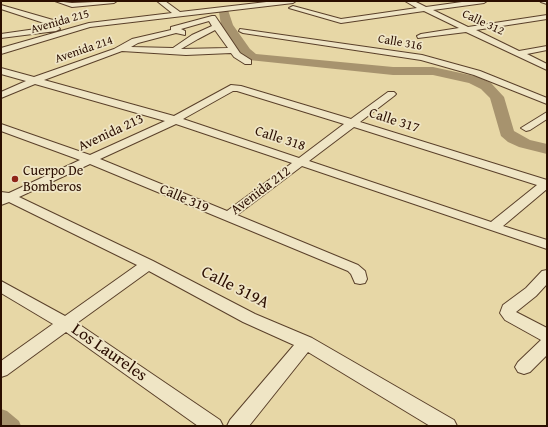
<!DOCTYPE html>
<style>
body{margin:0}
#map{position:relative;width:548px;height:427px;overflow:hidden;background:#e7d7a6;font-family:"Gentium Book Plus",serif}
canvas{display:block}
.frame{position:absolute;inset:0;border:2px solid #2b0e00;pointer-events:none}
</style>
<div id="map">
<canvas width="548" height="427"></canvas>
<div class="frame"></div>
</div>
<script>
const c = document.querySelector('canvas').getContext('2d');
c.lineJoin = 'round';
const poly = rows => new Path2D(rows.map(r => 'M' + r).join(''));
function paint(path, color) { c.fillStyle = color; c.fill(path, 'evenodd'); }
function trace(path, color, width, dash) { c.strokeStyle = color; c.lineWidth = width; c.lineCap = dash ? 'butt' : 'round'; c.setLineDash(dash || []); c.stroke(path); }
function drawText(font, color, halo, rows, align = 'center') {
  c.font = font + ' "Gentium Book Plus",serif'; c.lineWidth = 3.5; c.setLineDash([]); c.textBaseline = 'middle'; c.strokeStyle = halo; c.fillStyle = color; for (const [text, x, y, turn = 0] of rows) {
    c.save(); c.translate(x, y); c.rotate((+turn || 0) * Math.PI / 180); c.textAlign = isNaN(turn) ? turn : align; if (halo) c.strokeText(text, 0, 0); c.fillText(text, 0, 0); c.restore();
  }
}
const canal = poly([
 [1,409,7,411,19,421,21,426,1,426,1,409]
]);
const river = poly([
 [224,9,228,10,233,25,250,49,256,54,393,67,433,67,479,77,491,83,504,97,514,131,530,140,547,144,547,154,519,147,508,142,501,136,490,98,481,89,469,83,433,75,393,75,249,60,242,55,221,25,219,12,224,9]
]);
const minor = poly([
 [55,1,72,3,117,1,114,3,72,7,55,1],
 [157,1,165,1,180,12,275,1,296,1,293,3,90,27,1,54,1,48,89,23,172,13,157,1],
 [405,1,414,1,426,7,469,1,487,1,484,3,433,10,468,27,547,15,547,19,476,30,519,51,547,46,547,50,527,54,547,64,547,70,466,32,418,38,417,36,421,34,459,28,424,11,341,23,289,8,293,6,341,19,417,8,405,1],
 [540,1,547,1,547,4,541,2,540,1],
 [1,5,53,20,60,29,56,31,1,38,1,34,50,27,47,24,1,9,1,5],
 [212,16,215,16,240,53,251,60,251,64,245,64,234,57,231,53,186,55,122,51,44,80,174,116,231,85,241,86,351,119,388,92,394,92,396,94,394,96,360,122,547,180,547,189,503,226,547,240,547,249,302,166,237,215,358,265,365,271,367,279,365,283,360,284,355,283,351,274,348,271,90,164,19,197,153,261,255,314,312,338,454,420,457,426,430,426,308,352,249,426,227,426,230,420,294,345,243,322,149,271,77,323,220,420,223,426,198,426,66,332,7,375,1,377,1,361,53,324,1,293,1,281,65,316,137,265,9,202,1,205,1,192,9,193,80,160,1,131,1,124,90,155,165,121,35,84,1,98,1,92,26,81,1,74,1,68,34,77,114,49,132,39,171,30,171,27,212,16],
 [209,21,212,26,192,35,173,48,131,47,138,43,176,33,185,35,185,31,181,29,209,21],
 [215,30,228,48,181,49,198,39,215,30],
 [233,91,237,91,344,124,299,158,183,119,233,91],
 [176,124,292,163,227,211,100,159,176,124],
 [354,127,537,185,491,222,309,161,354,127],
 [240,29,422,55,480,71,547,98,547,104,474,75,421,60,243,33,239,31,240,29],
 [547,112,547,119,530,130,526,131,521,128,547,112],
 [547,270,547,284,536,296,516,312,547,328,547,355,530,372,524,374,518,372,515,367,518,362,541,340,505,320,500,313,503,305,526,288,542,271,547,270]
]);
const markers = [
 [15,179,4,"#8f2418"]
];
const farStreetnames = [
 ["Avenida 215",60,22,-16],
 ["Calle 312",483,23,25],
 ["Calle 316",400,43,10],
 ["Avenida 214",84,50,-19]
];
const streetNames = [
 ["Calle 317",394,121,18],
 ["Avenida 213",111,133,-25],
 ["Calle 318",280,139,18],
 ["Avenida 212",261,191,-37],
 ["Calle 319",184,199,23]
];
const poiNames = [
 ["Cuerpo De",23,171],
 ["Bomberos",23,187]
];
const nearStreetnames = [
 ["Calle 319A",235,288,27],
 ["Los Laureles",109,353,35]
];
paint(canal, '#a7936e');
paint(river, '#a7936e');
trace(minor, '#5a402a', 2);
paint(minor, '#efe5c5');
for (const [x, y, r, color] of markers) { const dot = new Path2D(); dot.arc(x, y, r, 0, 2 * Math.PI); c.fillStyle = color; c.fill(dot); trace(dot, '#efe5c5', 1.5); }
drawText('12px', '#2b0e00', '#efe5c5', farStreetnames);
drawText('14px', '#2b0e00', '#efe5c5', streetNames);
drawText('14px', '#2b0e00', '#efe5c5', poiNames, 'left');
drawText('17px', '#2b0e00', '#efe5c5', nearStreetnames);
</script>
